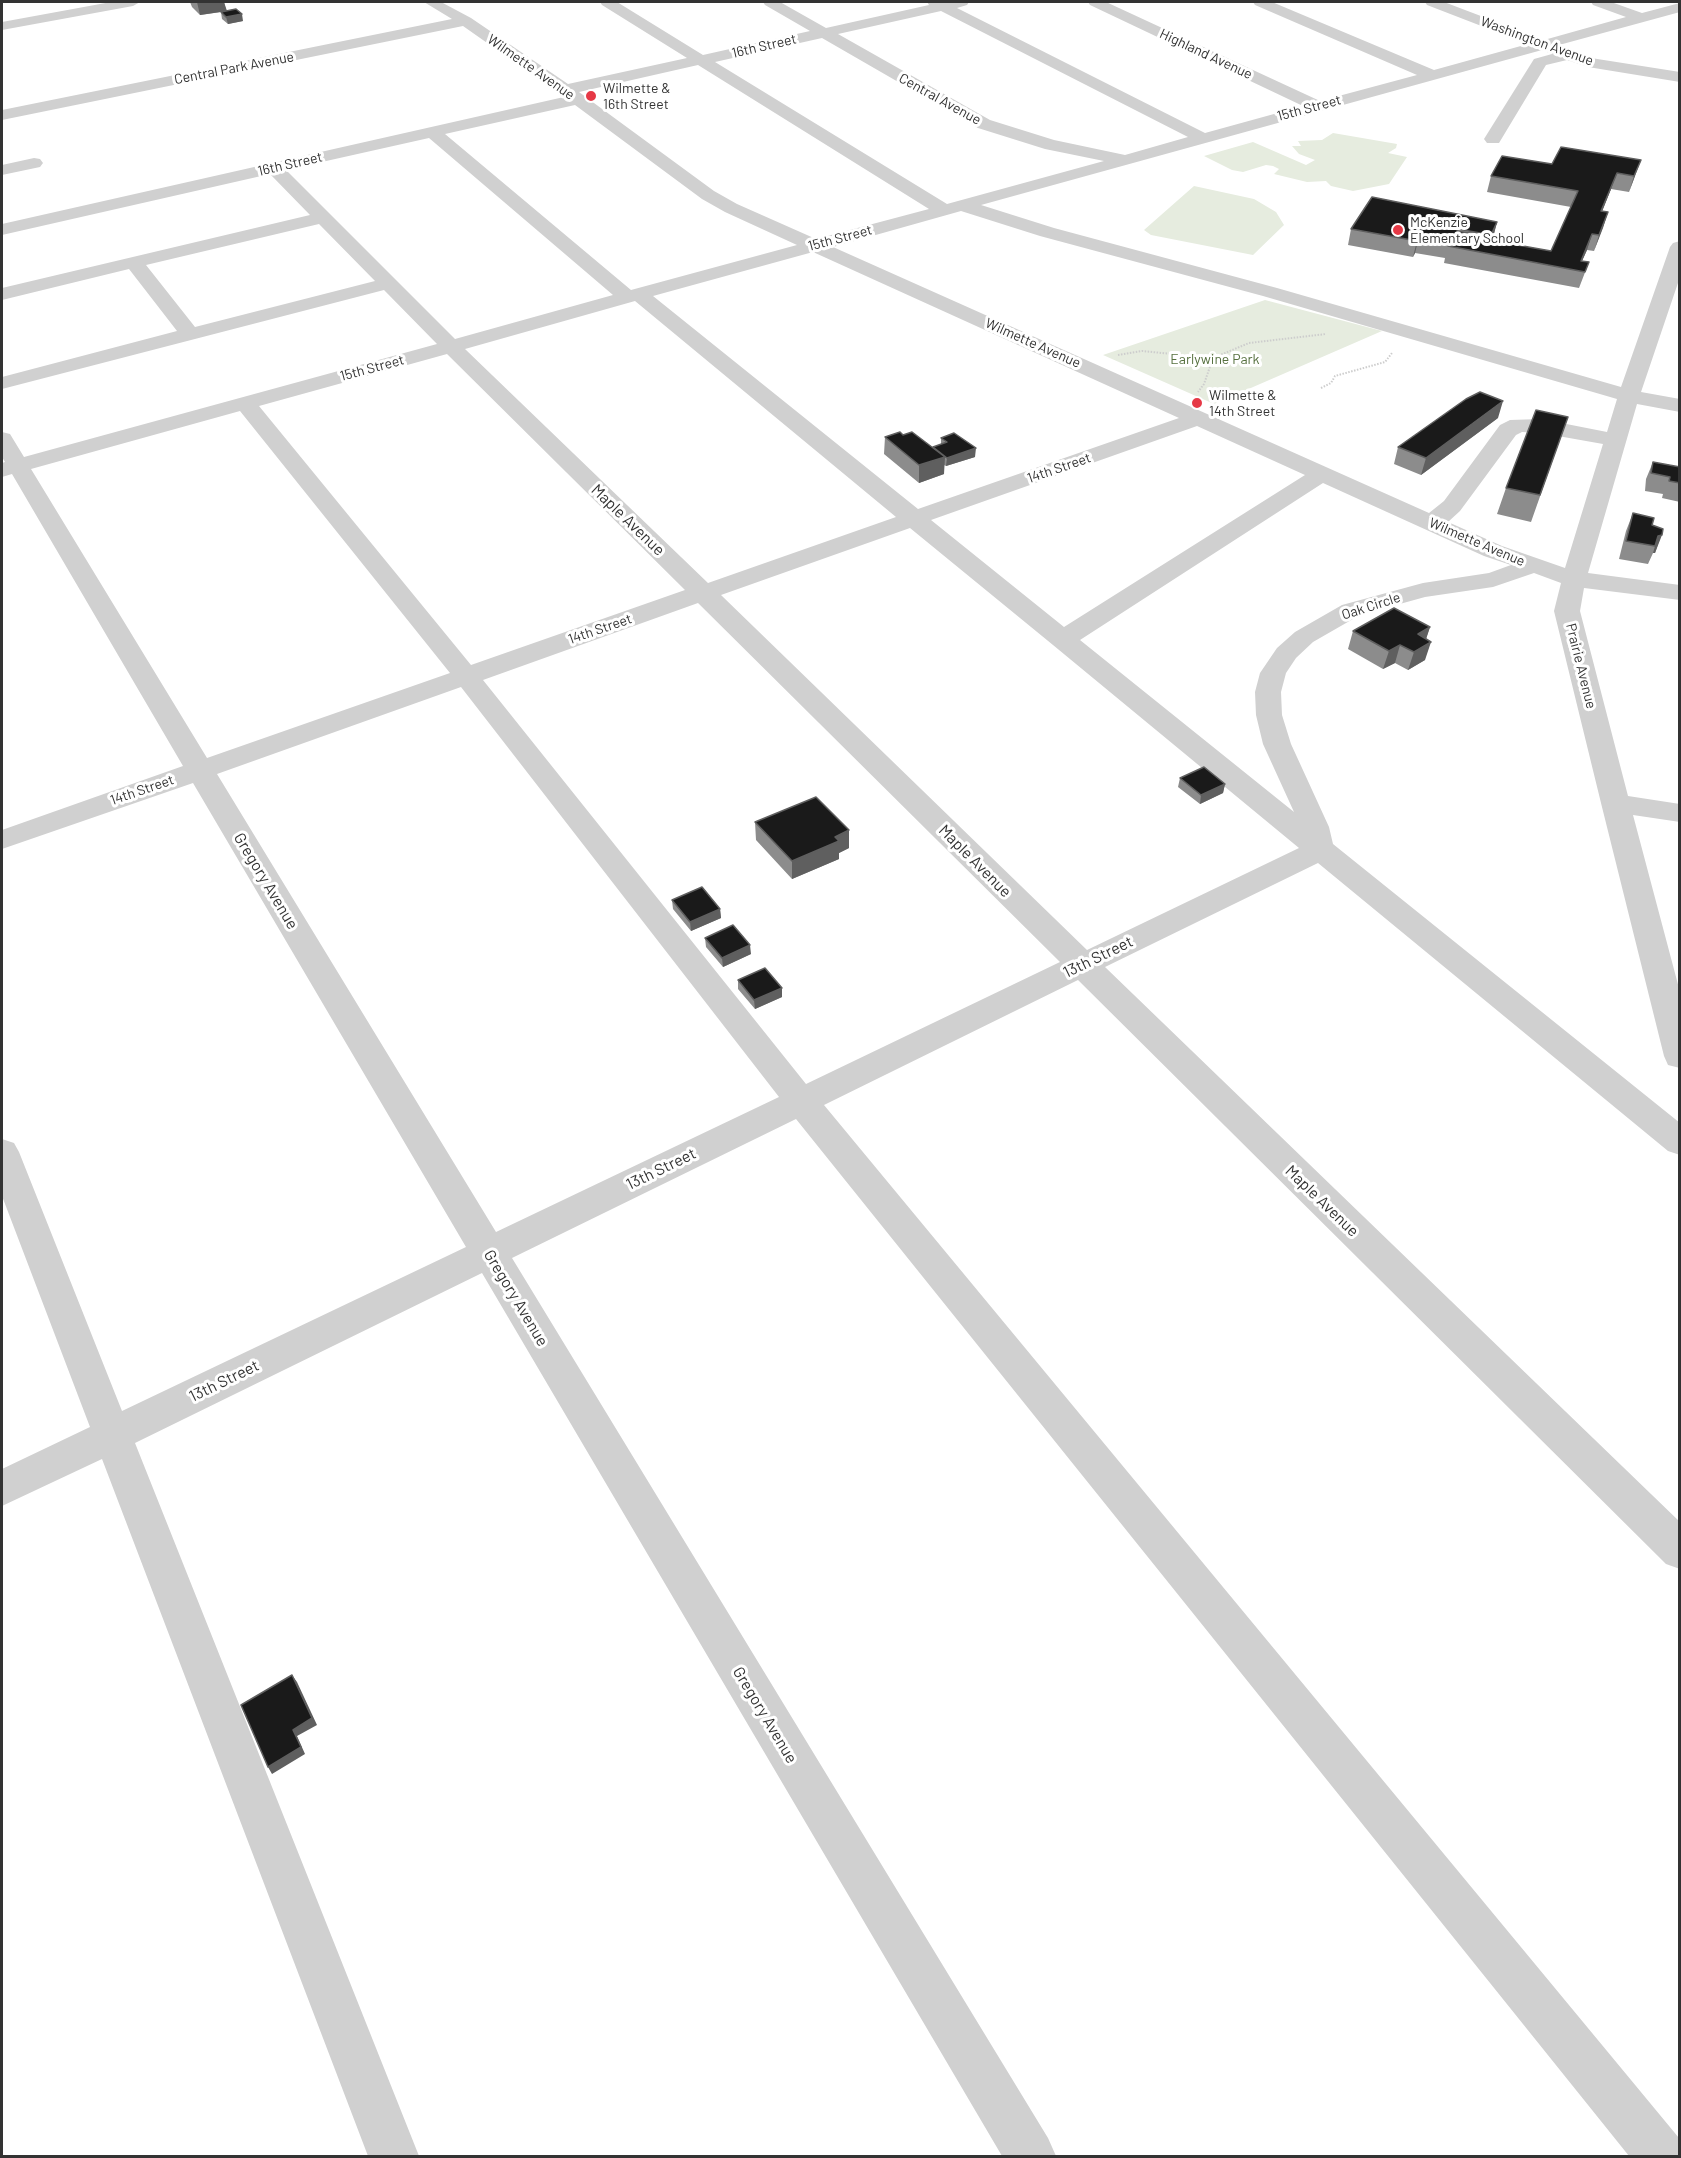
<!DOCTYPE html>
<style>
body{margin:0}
#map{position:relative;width:1681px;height:2158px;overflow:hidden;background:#fff;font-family:Barlow,sans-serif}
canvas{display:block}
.frame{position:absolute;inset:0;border:3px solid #333;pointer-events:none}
</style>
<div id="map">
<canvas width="1681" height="2158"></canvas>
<div class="frame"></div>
</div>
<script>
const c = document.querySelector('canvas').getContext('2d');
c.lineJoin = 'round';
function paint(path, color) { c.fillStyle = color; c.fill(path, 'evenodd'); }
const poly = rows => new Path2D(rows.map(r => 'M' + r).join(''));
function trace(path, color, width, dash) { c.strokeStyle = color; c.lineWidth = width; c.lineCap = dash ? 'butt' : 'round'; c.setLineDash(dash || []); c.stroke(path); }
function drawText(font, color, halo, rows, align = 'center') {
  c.font = font + ' Barlow,sans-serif'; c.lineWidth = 6; c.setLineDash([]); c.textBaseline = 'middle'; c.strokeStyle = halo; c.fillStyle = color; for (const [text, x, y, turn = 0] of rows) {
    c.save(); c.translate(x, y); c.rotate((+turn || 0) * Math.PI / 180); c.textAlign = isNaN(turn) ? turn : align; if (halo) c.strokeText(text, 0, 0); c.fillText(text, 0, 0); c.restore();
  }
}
const green = poly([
 [1333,133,1397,144,1396,148,1388,153,1407,157,1389,184,1353,191,1331,186,1326,181,1307,182,1274,174,1279,169,1273,166,1266,165,1243,172,1232,170,1204,156,1253,142,1306,165,1315,160,1299,154,1292,146,1301,146,1298,141,1322,140],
 [1194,186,1254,199,1276,212,1284,225,1253,255,1151,235,1144,230],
 [1265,300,1382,331,1214,404,1103,355]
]);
const path = poly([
 [1118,355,1142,351,1213,358,1204,384,1198,392],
 [1213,358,1249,343,1326,334],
 [1321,388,1331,383,1335,376,1385,362,1392,353]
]);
const minor = poly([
 [111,2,140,2,133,6,2,30,2,22,111,2],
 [424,2,441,2,471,18,568,84,687,58,602,5,600,2,617,2,703,55,810,31,765,5,763,2,780,2,826,28,929,5,927,2,969,2,967,5,957,8,1205,133,1303,106,1090,5,1088,2,1106,2,1320,101,1417,75,1255,5,1253,2,1272,2,1434,70,1528,44,1427,5,1425,2,1444,2,1544,40,1626,17,1593,5,1591,2,1611,2,1642,13,1680,3,1680,12,1559,45,1591,58,1680,72,1680,82,1588,67,1567,60,1546,65,1499,143,1487,143,1484,139,1534,59,1552,54,1542,50,981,205,1054,228,1277,288,1621,387,1670,247,1673,243,1680,241,1680,277,1641,392,1680,399,1680,412,1637,404,1588,573,1680,585,1680,600,1584,588,1580,611,1628,796,1680,804,1680,822,1633,815,1680,992,1680,1068,1668,1065,1664,1056,1601,803,1554,611,1561,583,1534,573,1493,587,1425,597,1360,615,1313,642,1296,658,1286,673,1281,692,1282,715,1291,744,1329,827,1333,844,1680,1123,1680,1155,1668,1151,1318,863,1105,967,1680,1522,1680,1569,1666,1564,1078,980,824,1105,1679,2138,1680,2156,1629,2156,796,1119,512,1258,1048,2138,1056,2156,1002,2156,482,1273,135,1443,419,2156,368,2156,102,1459,2,1506,2,1469,90,1427,2,1196,2,1139,14,1143,19,1152,122,1411,466,1247,193,783,2,849,2,830,183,766,12,474,2,477,2,463,5,462,2,457,2,432,10,434,24,457,437,344,384,290,2,389,2,377,177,331,129,269,2,300,2,288,310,215,270,174,2,235,2,224,564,97,463,26,2,120,2,110,452,19,424,2],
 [941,11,1188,137,1125,155,1054,140,990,120,838,34,941,11],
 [822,38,978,128,1045,149,1104,161,947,204,715,62,822,38],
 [698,65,929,209,816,239,737,204,714,191,579,92,698,65],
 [575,105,702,199,725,212,797,245,631,290,445,134,575,105],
 [429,138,613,295,455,339,286,170,429,138],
 [961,211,1040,236,1263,296,1617,399,1607,432,1541,419,1510,420,1500,425,1444,501,1429,513,833,247,961,211],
 [319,224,375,281,195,327,146,265,319,224],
 [813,252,1179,418,918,509,653,296,813,252],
 [635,301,896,517,708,583,465,349,635,301],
 [447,354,685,590,471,665,259,406,447,354],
 [240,411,450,673,207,758,31,469,240,411],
 [1197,426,1305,475,1064,627,931,520,1197,426],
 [1522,432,1541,433,1603,444,1565,568,1502,546,1448,522,1460,511,1516,435,1522,432],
 [1323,483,1484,556,1511,565,1489,573,1423,583,1342,605,1295,632,1277,648,1260,673,1255,692,1256,715,1263,744,1294,812,1080,640,1323,483],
 [910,528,1053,645,1299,848,1087,950,721,595,910,528],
 [698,603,1060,962,806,1084,483,680,698,603],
 [461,687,779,1097,496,1232,217,774,461,687],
 [34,158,40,159,43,163,40,167,2,175,2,165,34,158]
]);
const wall = poly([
 [190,2,224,2,226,11,243,21,228,24,222,19,221,12,200,15,192,7],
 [1552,164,1635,176,1629,192,1611,189,1602,211,1608,212,1594,251,1587,250,1582,261,1589,262,1579,288,1444,263,1445,258,1415,253,1413,257,1348,245,1351,229,1497,222,1493,237,1507,243,1551,251,1571,207,1487,192,1491,176],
 [1568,417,1531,522,1497,514,1506,488],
 [1498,418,1421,475,1394,464,1398,447],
 [885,437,933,448,941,444,941,438,975,457,946,466,944,465,944,474,919,483,884,454],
 [1653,462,1680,467,1680,502,1662,498,1663,494,1645,491,1646,479],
 [1633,513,1652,525,1663,529,1655,553,1653,553,1648,564,1619,559,1626,531],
 [1430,627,1426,639,1425,660,1408,670,1395,663,1383,669,1348,649,1353,631],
 [1180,778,1225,784,1223,793,1200,804,1178,787],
 [755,822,849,830,849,848,839,853,839,859,792,879,756,840],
 [672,900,720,909,721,918,691,931,673,909],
 [705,938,751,954,723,967,706,947],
 [738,980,782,988,782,997,755,1009,738,989]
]);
const shadedWall = poly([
 [197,2,224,2,227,11,200,15],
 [242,14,243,21,228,24,226,17],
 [1641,160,1629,192,1634,176],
 [1617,173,1611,189,1596,227,1601,211],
 [1608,212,1603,228,1594,251,1599,235],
 [1497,222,1493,238,1486,251,1491,235],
 [1592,234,1587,250,1578,270,1581,261],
 [1419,237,1415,253,1413,257,1417,241],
 [1503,401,1498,418,1421,475,1426,458],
 [976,448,975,457,946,466,947,458],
 [945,457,944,474,919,483,919,465],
 [1662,535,1655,553,1653,553,1658,536],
 [1430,627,1424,645,1412,652,1418,634],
 [1431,642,1425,660,1408,670,1414,652],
 [1400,645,1395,663,1383,669,1389,651],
 [1225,784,1223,793,1200,804,1201,795],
 [849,830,849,848,839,853,839,859,792,879,792,861,835,837],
 [720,909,721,918,691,931,690,922],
 [750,945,751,954,723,967,722,958],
 [782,988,782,997,755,1009,754,1000],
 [292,1675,297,1682,317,1725,297,1736,305,1754,272,1774,268,1767]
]);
const building = poly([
 [236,9,242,14,226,17,221,12,236,9],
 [1561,147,1641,160,1634,176,1617,173,1601,211,1608,212,1599,235,1592,234,1581,261,1589,262,1585,272,1448,246,1450,243,1419,237,1417,241,1351,229,1372,197,1497,222,1491,235,1458,229,1457,231,1508,240,1506,243,1551,251,1578,191,1491,176,1502,156,1552,164,1561,147],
 [1480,392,1503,401,1426,458,1398,447,1466,399,1480,392],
 [1536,410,1568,417,1540,495,1506,488,1536,410],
 [900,432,903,435,912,432,945,457,919,465,885,437,900,432],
 [954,433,976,448,947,458,933,447,947,442,941,438,954,433],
 [1653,462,1680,467,1680,483,1669,481,1670,477,1651,473,1653,462],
 [1633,513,1654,518,1652,525,1663,529,1662,535,1658,536,1655,546,1626,541,1633,513],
 [1394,608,1430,627,1418,634,1431,642,1414,652,1400,645,1389,651,1353,631,1394,608],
 [1204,767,1225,784,1201,795,1180,778,1204,767],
 [816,797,849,830,835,837,839,841,792,861,755,822,816,797],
 [702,887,720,909,690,922,672,900,702,887],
 [733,925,750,945,722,958,705,938,733,925],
 [765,968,782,988,754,1000,738,980,765,968],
 [292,1675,312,1718,293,1730,301,1747,268,1767,241,1705,292,1675]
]);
const markers = [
 [591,96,6,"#e63946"],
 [1398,230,6,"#e63946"],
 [1197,403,6,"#e63946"]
];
const farStreetnames = [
 ["Washington Avenue",1537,41,20],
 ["16th Street",764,46,-13],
 ["Highland Avenue",1206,54,25],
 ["Wilmette Avenue",531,67,35],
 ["Central Park Avenue",234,68,-11],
 ["Central Avenue",940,99,29],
 ["15th Street",1309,108,-15],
 ["16th Street",290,164,-13],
 ["15th Street",840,238,-15],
 ["Wilmette Avenue",1033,343,24],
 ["15th Street",372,368,-15],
 ["14th Street",1059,468,-19],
 ["Wilmette Avenue",1477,542,23],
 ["Oak Circle",1371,606,-18],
 ["14th Street",600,629,-19],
 ["Prairie Avenue",1581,666,76],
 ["14th Street",142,790,-19]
];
const farPoinames = [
 ["Wilmette &",603,88],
 ["16th Street",603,104],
 ["McKenzie",1410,222],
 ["Elementary School",1410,238],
 ["Wilmette &",1209,395],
 ["14th Street",1209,411]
];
const farParknames = [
 ["Earlywine Park",1215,359]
];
const streetNames = [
 ["Maple Avenue",628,520,44],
 ["Maple Avenue",975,861,45],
 ["Gregory Avenue",266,881,59],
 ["13th Street",1098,957,-26],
 ["13th Street",661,1169,-26],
 ["Maple Avenue",1322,1201,44],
 ["Gregory Avenue",516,1298,59],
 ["13th Street",224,1381,-26],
 ["Gregory Avenue",765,1715,59]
];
paint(green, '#e6ecdf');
trace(path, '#cdcdcd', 2, [1.5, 1.5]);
paint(minor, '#d0d0d0');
paint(wall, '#8c8c8c');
paint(shadedWall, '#5f5f5f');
paint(building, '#1a1a1a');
trace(building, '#5f5f5f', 1.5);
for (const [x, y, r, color] of markers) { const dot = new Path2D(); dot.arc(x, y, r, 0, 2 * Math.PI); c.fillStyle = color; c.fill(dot); trace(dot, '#fff', 2); }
drawText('14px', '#333', '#fff', farStreetnames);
drawText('14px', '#333', '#fff', farPoinames, 'left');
drawText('14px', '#56703f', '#fff', farParknames);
drawText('16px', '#333', '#fff', streetNames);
</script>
